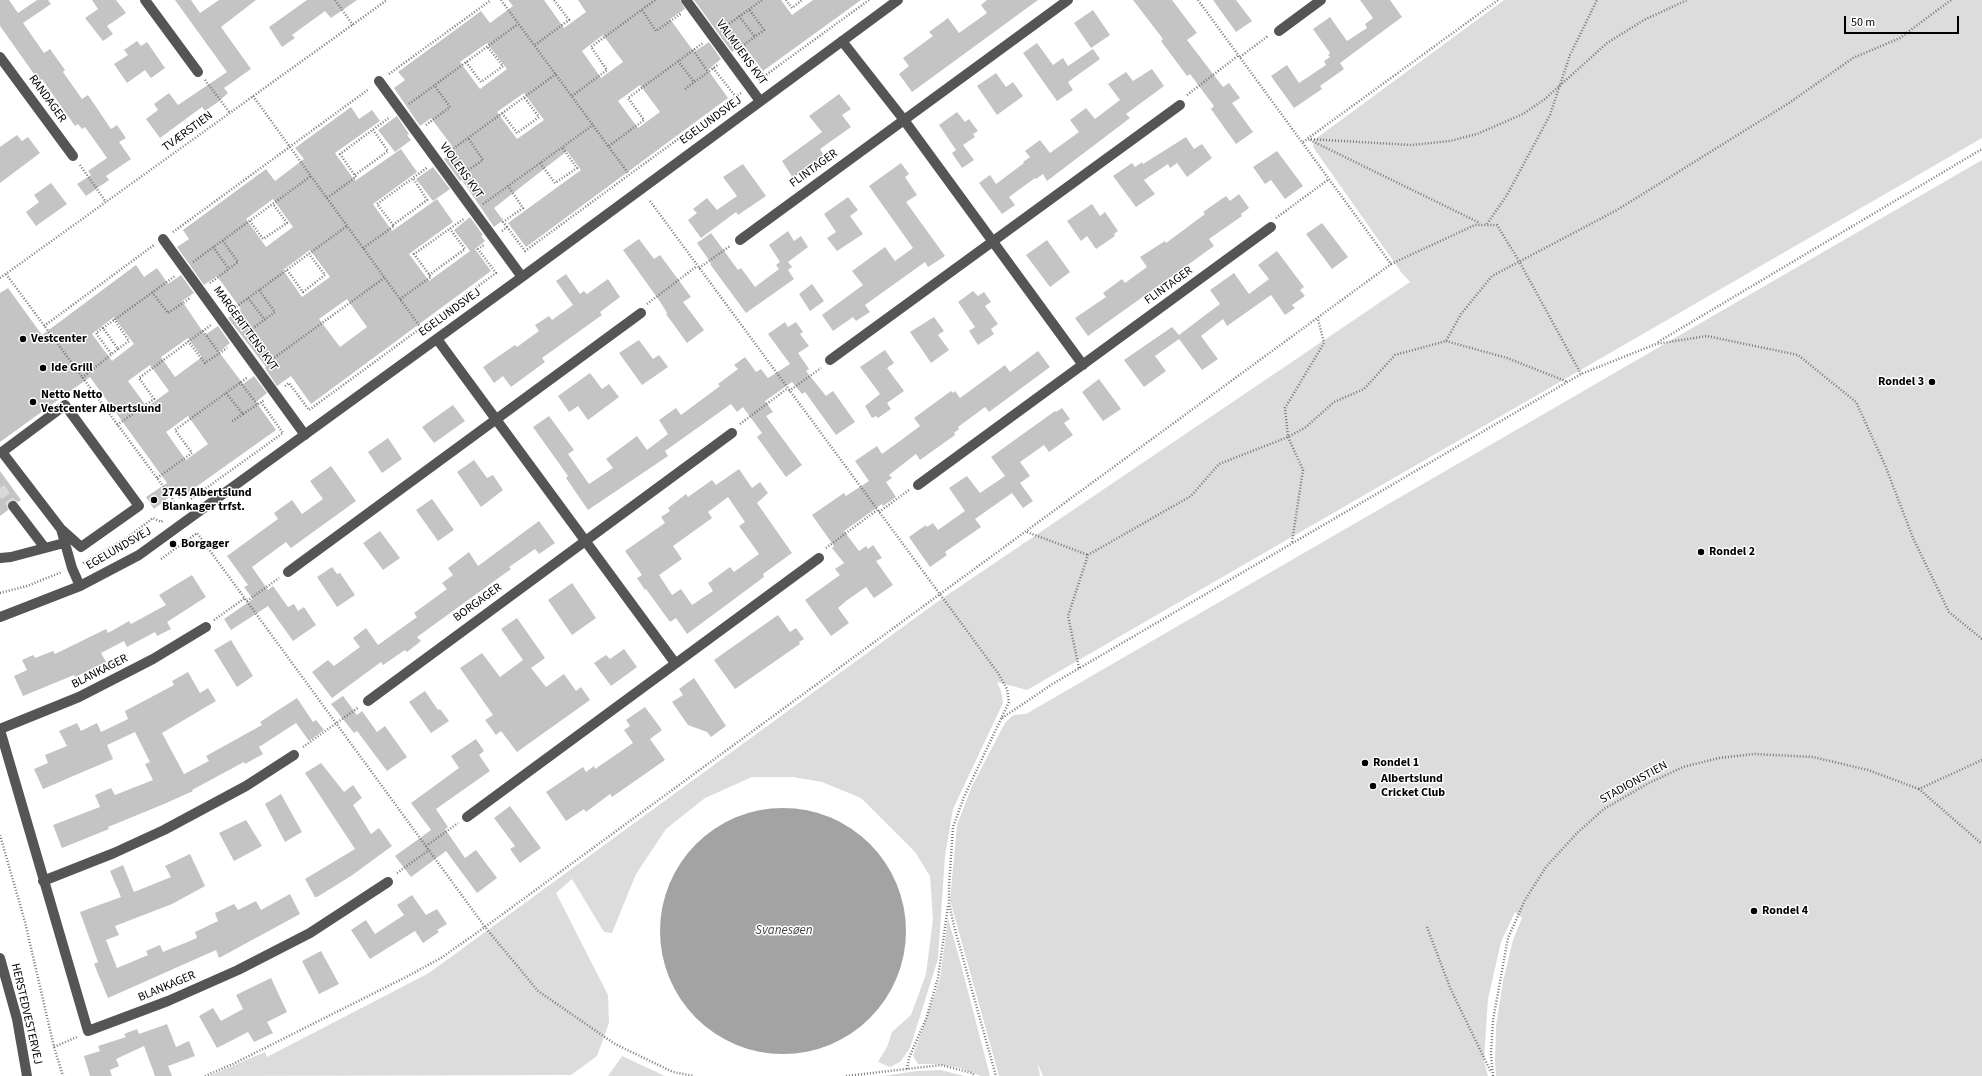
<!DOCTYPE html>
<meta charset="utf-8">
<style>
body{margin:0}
#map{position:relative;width:1982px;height:1076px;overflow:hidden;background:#fff;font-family:"Source Sans 3",sans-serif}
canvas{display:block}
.scale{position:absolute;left:1844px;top:16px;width:115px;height:18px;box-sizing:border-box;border:2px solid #000;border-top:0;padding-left:5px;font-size:12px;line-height:14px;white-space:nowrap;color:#000;-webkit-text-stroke:3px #fff;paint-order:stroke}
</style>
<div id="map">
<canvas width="1982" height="1076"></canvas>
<div class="scale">50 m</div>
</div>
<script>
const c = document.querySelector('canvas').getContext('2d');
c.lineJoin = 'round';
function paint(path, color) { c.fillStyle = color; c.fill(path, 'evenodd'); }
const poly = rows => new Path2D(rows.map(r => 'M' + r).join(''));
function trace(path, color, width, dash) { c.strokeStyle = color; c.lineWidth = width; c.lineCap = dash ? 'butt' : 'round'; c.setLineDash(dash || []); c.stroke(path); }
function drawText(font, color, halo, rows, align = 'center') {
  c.font = font + ' "Source Sans 3",sans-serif'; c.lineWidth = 3; c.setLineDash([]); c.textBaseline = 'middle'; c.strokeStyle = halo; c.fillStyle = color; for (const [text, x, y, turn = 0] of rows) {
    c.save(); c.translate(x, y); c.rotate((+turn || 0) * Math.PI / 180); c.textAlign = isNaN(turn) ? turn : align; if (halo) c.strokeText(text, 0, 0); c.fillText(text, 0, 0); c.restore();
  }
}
const green = poly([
 [1504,0,1982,0,1982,138,1027,690,997,682,1001,691,1003,703,953,809,945,856,938,959,910,1048,900,1062,890,1067,878,1062,887,1047,892,1032,911,1015,926,974,933,919,930,876,915,852,861,798,822,782,793,777,752,777,705,798,666,829,636,874,612,933,604,932,572,879,556,893,608,995,609,1023,597,1056,571,1075,209,1076,265,1052,267,1057,429,973,937,602,1410,282,1401,272,1313,147,1314,140],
 [1982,160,1982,1076,1496,1076,1495,1060,1496,1026,1503,981,1513,940,1522,918,1515,912,1501,942,1488,999,1484,1061,1488,1076,1043,1076,1038,1064,1040,1076,999,1076,950,900,957,825,972,786,1005,723,1013,715,1026,714],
 [948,918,959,957,990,1076,981,1076,960,1068,936,1064,918,1064,913,1056,940,979],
 [622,1056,665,1076,608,1076],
 [941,1070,964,1076,883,1076,917,1071]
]);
const water = poly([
 '660 931a123 123 0 1 1 246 0a123 123 0 1 1-246 0Z'
]);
const building = poly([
 [0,0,9,0,18,13,37,0,48,0,51,4,23,23,44,53,50,49,65,70,63,72,82,99,88,95,111,129,117,125,126,138,119,142,131,159,106,176,109,180,86,196,77,184,91,175,88,171,107,158,85,127,82,129,78,124,75,126,42,79,39,81,0,26],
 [92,0,116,0,126,13,107,26,113,34,103,41,85,18,98,9],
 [175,0,191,0,200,13,219,0,256,0,221,27,251,69,224,88,228,93,218,102,205,111,202,107,160,138,146,119,158,110,154,104,169,93,178,105,227,72],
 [307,0,357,0,331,18,325,11,292,35,295,38,282,47,269,27],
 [508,0,544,0,564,28,586,12,578,0,680,0,685,9,670,19,694,52,709,42,721,59,708,70,728,98,526,247,508,223,581,170,567,151,494,208,503,220,494,227,462,180,460,181,444,159,455,150,431,118,420,126,394,88,405,80,398,72,481,11,490,23,513,6],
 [603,35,623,62,601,78,582,51],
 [487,43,507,69,480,89,460,62],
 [640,85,660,112,638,128,618,101],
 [524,93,544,120,517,139,497,112],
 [694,0,781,0,792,15,813,0,861,0,763,71,743,44,732,52],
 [987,0,1038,0,912,92,899,74,909,66,903,58,933,36,929,32,948,18,959,33,987,13,981,5],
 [1133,0,1172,0,1197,33,1187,40,1223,87,1229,83,1240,98,1232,103,1253,132,1236,144,1211,109,1214,106,1190,74,1187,76,1161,41,1163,39],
 [1213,0,1236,0,1252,21,1236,32],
 [1360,0,1390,0,1402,17,1340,63,1344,69,1320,86,1322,89,1294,108,1271,76,1287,65,1299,83,1326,65,1324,61,1330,57,1328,55,1330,53,1313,29,1330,17,1347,41,1367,28,1365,24,1373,18],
 [1093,10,1110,35,1091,48,1074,23],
 [137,41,141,46,147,42,165,68,151,78,145,70,127,83,114,64,128,55,124,50],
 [1037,43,1053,65,1063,58,1068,66,1093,49,1100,59,1068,82,1073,90,1057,101,1023,53],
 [1152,69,1164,86,1126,114,1130,118,1047,181,1043,174,1036,179,1035,178,1009,197,1015,205,1002,214,979,183,990,175,996,184,1024,163,1023,162,1030,157,1025,151,1040,140,1050,153,1079,132,1070,120,1086,108,1095,119,1120,100,1108,84,1126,72,1133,81],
 [996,73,1006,87,1013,82,1023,96,997,115,977,86],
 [839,94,851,109,842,115,851,127,820,149,824,156,793,178,782,161,822,132,809,116],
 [351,107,359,119,372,110,380,121,335,153,355,181,401,149,417,172,373,204,392,231,437,199,453,222,409,254,429,281,470,251,454,230,470,217,483,235,481,236,485,241,475,249,491,271,311,404,291,376,277,386,265,368,266,367,228,318,241,309,217,276,204,285,177,247,189,239,183,230,266,169,275,181,304,159,295,148],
 [273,199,293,227,266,247,246,219],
 [310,250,330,277,302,297,283,270],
 [347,299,367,327,340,347,319,319],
 [957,112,965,122,969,119,978,131,973,134,975,137,963,145,974,160,962,168,952,153,956,150,939,125],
 [397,116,409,134,407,135,411,140,395,152,378,130],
 [17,135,22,141,28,137,40,153,0,183,0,147],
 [1186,137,1194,149,1202,144,1212,158,1187,177,1177,163,1170,168,1168,164,1144,180,1155,194,1136,207,1113,176,1132,163,1135,167,1142,162,1143,164],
 [1277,151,1303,186,1285,199,1271,180,1265,184,1253,167],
 [901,163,909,174,905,177,917,195,906,202,945,256,928,267,925,262,865,305,870,312,856,321,853,317,833,331,822,315,863,285,852,271,885,247,895,261,913,248,869,186],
 [743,164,766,196,738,215,736,212,701,238,688,220,697,213,693,209,707,198,717,210,737,196,723,177],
 [433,167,450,189,433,201,416,179],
 [51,183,67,204,36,226,26,212,39,202,34,195],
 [1239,194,1249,208,1241,214,1242,216,1209,239,1214,246,1088,336,1075,318,1106,297,1103,293,1122,279,1125,283,1147,267,1140,257,1165,241,1166,243,1205,214,1203,212,1226,196,1230,201],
 [848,197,858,210,850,216,863,234,837,251,827,238,836,232,824,214],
 [1092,204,1100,216,1105,212,1118,231,1114,234,1115,236,1096,249,1087,236,1081,241,1067,221],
 [1322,223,1348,257,1332,269,1306,234],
 [788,231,794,241,801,236,808,247,788,262,792,267,788,270,794,279,746,313,710,264,711,263,697,243,711,233,738,270,741,268,755,287,779,269,776,265,780,262,769,245],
 [639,239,654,259,660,255,691,297,683,302,704,330,687,343,666,314,667,313,661,303,623,250],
 [1047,240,1070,272,1050,287,1026,255],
 [1277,251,1304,287,1300,290,1305,296,1292,305,1295,308,1285,315,1271,295,1227,326,1223,319,1201,336,1218,359,1202,370,1179,339,1155,356,1166,371,1144,387,1124,360,1172,327,1179,335,1220,304,1210,290,1234,273,1249,294,1269,279,1258,265],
 [136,265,144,277,157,268,168,284,181,275,194,293,182,301,205,335,218,326,230,343,219,352,243,384,254,376,267,393,256,402,276,430,179,499,175,493,154,509,146,497,167,483,90,377,0,442,0,293,8,288,42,335],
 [114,317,134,344,112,361,92,334],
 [188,338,202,357,175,377,161,357],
 [150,365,169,391,147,407,128,381],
 [188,416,208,444,186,460,166,432],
 [566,274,580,294,584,291,587,294,608,279,620,297,600,312,602,315,542,358,545,362,511,387,503,376,494,383,483,367,515,345,517,347,539,331,535,325,549,316,552,320,573,305,556,281],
 [812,284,824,301,810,311,799,294],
 [973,291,978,296,984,292,991,302,985,306,998,324,991,329,994,334,978,345,969,331,975,327,958,302],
 [934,317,944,331,938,335,949,350,931,363,910,332],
 [785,322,788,327,796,322,803,332,800,334,809,346,798,353,809,369,806,371,826,396,833,391,855,422,836,435,805,392,802,394,792,382,765,401,773,412,766,416,802,465,786,477,757,437,762,433,743,407,737,412,731,404,665,451,668,456,588,510,566,478,568,476,533,427,549,416,574,450,568,454,589,484,613,468,606,459,637,436,647,450,668,434,659,420,676,408,681,415,720,386,718,384,738,369,734,365,745,357,756,372,761,369,768,378,790,364,768,334],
 [639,340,653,359,659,355,668,367,642,385,619,353],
 [885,350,894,363,887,368,904,391,887,403,891,409,878,418,876,416,872,418,865,406,880,394,860,367],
 [1038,351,1050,367,989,412,985,407,958,427,959,429,954,433,955,435,920,460,916,454,889,475,892,478,886,482,896,497,883,506,882,504,844,531,859,551,866,546,868,549,873,545,882,558,876,561,893,585,874,598,866,587,846,601,838,608,849,623,831,636,805,600,840,575,835,569,844,563,832,548,834,546,812,515,844,493,846,496,869,481,855,461,877,446,882,454,904,438,920,426,914,418,951,391,953,393,955,391,960,398,1005,365,1010,372],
 [590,373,602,389,609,384,619,397,588,420,578,406,569,412,558,396],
 [1099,379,1121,409,1103,421,1082,392],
 [453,405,465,421,434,443,422,427],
 [1062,408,1070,419,1064,423,1073,435,1049,452,1044,445,1020,462,1030,476,1020,483,1033,501,1023,508,1012,493,975,519,981,527,945,552,947,555,930,567,909,537,926,525,927,527,933,523,938,530,965,511,949,488,967,476,980,493,1005,476,991,457,1055,411,1056,412],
 [388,438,402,459,382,473,368,452],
 [474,460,487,478,493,475,503,490,481,507,457,472],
 [331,466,356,501,291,548,286,542,252,567,268,590,273,586,288,607,294,604,298,611,304,607,316,625,293,641,268,606,231,630,224,619,253,599,244,587,248,585,227,556,278,519,274,513,292,500,302,514,323,499,310,481],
 [739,469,752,488,760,482,768,493,757,503,792,553,763,574,764,577,687,634,676,618,670,622,646,589,645,590,637,578,642,575,625,551,665,523,661,517,670,511,668,508,686,494,688,497,712,480,716,485],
 [728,497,745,522,739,526,759,554,734,572,730,567,708,583,713,591,692,605,681,589,672,595,659,575,682,559,673,546,712,518,708,512],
 [0,471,21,500,18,502,15,500,9,501,7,504,8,510,0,516],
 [432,499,454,530,438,541,416,510],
 [539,521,555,543,539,554,535,549,509,567,511,569,417,637,421,641,407,652,405,650,383,665,381,662,332,698,312,672,328,660,334,666,360,647,353,638,366,628,378,645,417,617,414,613,447,589,442,583,453,575,448,568,469,552,478,566],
 [380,531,400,558,383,570,363,543],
 [332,567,337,574,340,573,355,595,337,607,317,577],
 [192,575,206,597,167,622,171,629,157,636,155,632,127,647,124,641,101,653,106,662,75,677,74,675,23,696,14,676,27,670,22,660,33,655,35,658,53,651,55,654,106,629,108,633,129,621,131,624,166,605,159,595],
 [572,583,596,618,572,635,548,600],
 [778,615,790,632,796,628,804,639,799,642,800,644,735,689,714,660],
 [517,618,545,658,531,668,546,687,564,674,576,691,581,687,590,700,517,752,501,731,496,735,485,720,493,715,460,668,482,653,500,677,523,660,501,629],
 [231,640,253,676,237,687,214,650],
 [624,649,637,667,611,686,594,663,606,655,610,659],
 [188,672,200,693,208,688,216,701,162,733,184,774,209,761,206,756,262,725,260,722,297,698,313,722,316,720,324,730,309,741,296,723,259,747,263,754,245,764,244,762,192,790,193,791,164,804,108,827,109,829,62,848,53,825,100,807,95,795,111,788,115,795,153,780,145,764,150,762,135,732,107,745,113,759,43,789,34,769,48,763,45,755,67,746,59,731,77,723,81,731,97,723,101,732,128,719,125,711,174,685,172,681],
 [694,678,726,726,711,737,707,732,688,725,672,702,683,695,679,689],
 [425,691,438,710,440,709,449,721,431,733,409,702],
 [343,696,357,715,362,711,377,732,385,726,407,757,387,771,357,731,354,733,331,704],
 [645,707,662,730,650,739,665,760,612,797,610,794,586,812,584,809,566,821,546,792,583,767,586,772,594,766,595,769,633,743,624,730,630,726,626,720],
 [476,739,484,751,479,755,490,771,436,809,448,827,445,829,465,858,476,850,497,878,477,893,446,851,411,877,395,856,431,830,411,803,459,768,451,756],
 [321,763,344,792,353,785,362,798,353,805,371,834,379,828,392,846,351,876,317,897,315,897,305,879,355,849,305,773],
 [281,794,302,832,285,842,265,804],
 [510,806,541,848,520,863,510,849,515,846,494,818],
 [246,820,262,846,234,861,219,833],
 [190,854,205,886,172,904,115,926,119,935,106,940,117,968,148,955,146,951,160,945,163,952,197,938,195,932,218,921,215,913,234,904,238,910,256,901,261,910,290,894,300,914,219,958,216,950,108,998,94,964,98,962,80,912,121,897,110,871,123,865,134,892,171,877,165,866],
 [412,895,426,915,437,909,447,924,437,930,439,932,423,943,415,931,370,959,351,930,366,920,375,934,404,915,397,905],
 [321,951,339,984,319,994,302,961],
 [271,978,287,1012,267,1022,273,1033,254,1042,248,1032,217,1048,199,1016,213,1008,221,1021,243,1009,236,995],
 [167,1024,176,1047,189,1041,195,1056,168,1066,172,1076,155,1076,144,1046,116,1059,119,1066,110,1070,112,1076,90,1076,84,1056,100,1051,98,1046,126,1037,124,1034,137,1029,139,1034]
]);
const minorTunnel = poly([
 [0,488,13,506]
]);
const path = poly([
 [335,0,353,25],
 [501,0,628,173],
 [786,0,792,8,802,0],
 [1198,0,1391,264,1475,225,1497,225,1519,261,1581,374],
 [642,10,656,31,682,13],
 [739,16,755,37],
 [722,29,762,0],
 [535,45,569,20,554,0],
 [742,47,764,76],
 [693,50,708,72],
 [737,50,764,30,749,9],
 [1240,57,1268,36],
 [678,61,694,82],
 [466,62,481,82,503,66,487,46],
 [713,68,736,97],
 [389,74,491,0],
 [205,80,230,113],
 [759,80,869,0],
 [685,89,719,64],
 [1187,95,1239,55],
 [253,96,421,328],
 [572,96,607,70,591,47,655,0],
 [409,104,518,24],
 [502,113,517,133,539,117,524,97],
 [426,125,450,107,434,85],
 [1308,139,1411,145,1450,141,1477,134,1523,114,1545,99,1607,43,1644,20,1687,0],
 [1310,140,1480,223],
 [1303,142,1498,0],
 [609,146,644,120,628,98,703,43],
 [446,154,556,74],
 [540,163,555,183,577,168,562,147],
 [80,165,106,202],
 [355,175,388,151,373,130],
 [461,175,483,160,468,138],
 [327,198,356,177,340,154,390,117],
 [650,201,998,673,1007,689,1009,702,964,797,953,827,949,886,949,903,954,926,996,1076],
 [483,204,593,125],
 [1276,218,1329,179],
 [250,221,263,239,287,223,273,204],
 [1487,224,1507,195,1550,115,1570,55,1597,0],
 [393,225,427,200,413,178],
 [507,227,503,222,523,208,508,186],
 [502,231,507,227,525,251,741,93],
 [173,232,369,89],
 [213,247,229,269],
 [363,248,394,226,377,204,428,167],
 [193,262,311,176],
 [699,268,730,246],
 [287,270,303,292,325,275,309,254],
 [6,274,174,501],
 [429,275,465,249,450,229],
 [0,278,387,0],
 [210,283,238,262,223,241],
 [152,292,168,313,190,298],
 [248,298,265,320],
 [400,299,431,277,414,254,465,218],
 [647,304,697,266],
 [229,312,347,226],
 [114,319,129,341,118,349],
 [44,326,154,245],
 [103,328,96,333,112,355],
 [203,331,219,353],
 [245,334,275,312,259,290],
 [188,341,205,363,227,348],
 [1446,341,1507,358,1568,382],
 [1658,342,1982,149],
 [267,363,384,278],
 [82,378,118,349,103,328,175,276],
 [240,382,257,404],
 [285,386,289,383,309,410,496,273,478,249,484,245],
 [789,391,821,368],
 [226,393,243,414,231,422],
 [243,414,261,402],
 [740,424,788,388],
 [117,425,154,399,139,378,211,325],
 [157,478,192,453,175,430,248,377],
 [191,499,283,433,261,402,264,400],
 [879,512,909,490],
 [1027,532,1088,555],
 [1292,542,1303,470,1288,437,1285,408,1324,343,1318,319],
 [826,548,877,510],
 [161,559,197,533,485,927,538,991,615,1044,673,1072,694,1076],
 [83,563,128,537,153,518,161,522,163,520],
 [0,593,27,586,62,572],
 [247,601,279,578],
 [214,620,245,598],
 [1079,668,1068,616,1088,555,1191,496,1219,464,1288,437,1306,427,1334,402,1364,389,1395,355,1446,341,1461,314,1492,276,1617,210,1789,103,1853,58,1900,38,1951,0],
 [1002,718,1054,683,1581,374,1656,344,1707,336,1798,355,1856,402,1885,465,1913,538,1949,612,1982,639],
 [303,747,359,707],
 [1982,760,1919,789,1982,844],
 [0,835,25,922,54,1047,63,1076],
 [426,846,458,823],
 [397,873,429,850],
 [1427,927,1451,990,1491,1072],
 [54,1047,77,1037],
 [907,1069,909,1058,926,1019,938,978,948,906],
 [205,1076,233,1064,406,977,441,958,485,927,1391,264],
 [846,1076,941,1065,972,1073,975,1076],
 [1493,1076,1491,1054,1493,1020,1508,938,1525,900,1546,867,1577,833,1604,809,1647,784,1683,767,1719,758,1754,754,1813,757,1868,770,1919,789]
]);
const minor = poly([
 [145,0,198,72],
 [686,0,760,101],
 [1279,31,1321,0],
 [842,41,904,120,1083,365],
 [0,57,73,156],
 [379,81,522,277],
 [163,239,305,435],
 [740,240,1068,0],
 [437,339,675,663],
 [830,360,1180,105],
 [918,485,1271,227],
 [13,506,45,548],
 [61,529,81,547,139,506,65,405,2,452,61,529,72,568,80,586],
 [0,558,11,557,64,543],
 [288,572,641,313],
 [0,617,80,586,139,555,522,277,898,0],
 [368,701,732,433],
 [0,729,79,697,153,659,206,627],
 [0,730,88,1031,168,1001,238,970,310,933,388,882],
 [467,817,819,558],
 [43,881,114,853,164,830,246,786,294,755],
 [0,958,17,1019,27,1076]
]);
const markers = [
 [23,339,4,"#000"],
 [43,368,4,"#000"],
 [1932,382,4,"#000"],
 [33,402,4,"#000"],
 [154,500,4,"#000"],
 [173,544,4,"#000"],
 [1701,552,4,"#000"],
 [1365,763,4,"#000"],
 [1373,786,4,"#000"],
 [1754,911,4,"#000"]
];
const streetNames = [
 ["VALMUENS KVT",741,53,54],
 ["RANDAGER",47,99,54],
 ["EGELUNDSVEJ",711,121,-36],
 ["TVÆRSTIEN",188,132,-36],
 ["FLINTAGER",814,169,-36],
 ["VIOLENS KVT",461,171,54],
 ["FLINTAGER",1169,286,-36],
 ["EGELUNDSVEJ",450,313,-36],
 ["MARGERITTENS KVT",245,329,54],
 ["EGELUNDSVEJ",119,549,-30],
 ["BORGAGER",478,603,-36],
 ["BLANKAGER",100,672,-27],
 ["STADIONSTIEN",1634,783,-29],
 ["BLANKAGER",167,987,-23],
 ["HERSTEDVESTERVEJ",26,1014,77]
];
const poiNames = [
 ["Vestcenter",31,339],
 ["Ide Grill",51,368],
 ["Rondel 3",1924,382,"right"],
 ["Netto Netto",41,395],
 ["Vestcenter Albertslund",41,409],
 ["2745 Albertslund",162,493],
 ["Blankager trfst.",162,507],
 ["Borgager",181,544],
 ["Rondel 2",1709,552],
 ["Rondel 1",1373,763],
 ["Albertslund",1381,779],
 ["Cricket Club",1381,793],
 ["Rondel 4",1762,911]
];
const waterNames = [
 ["Svanesøen",784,931]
];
paint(green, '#dcdcdc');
paint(water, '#a3a3a3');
paint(building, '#c4c4c4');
trace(minorTunnel, '#d9d9d9', 10, [10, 5]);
trace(path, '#777', 2.5, [1, 2]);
trace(minor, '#555', 10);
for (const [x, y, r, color] of markers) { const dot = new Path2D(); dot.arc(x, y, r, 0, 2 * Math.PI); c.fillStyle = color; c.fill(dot); trace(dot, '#fff', 1.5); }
drawText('12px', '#000', '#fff', streetNames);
drawText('bold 12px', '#000', '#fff', poiNames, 'left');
drawText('italic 13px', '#444', '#fff', waterNames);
</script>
